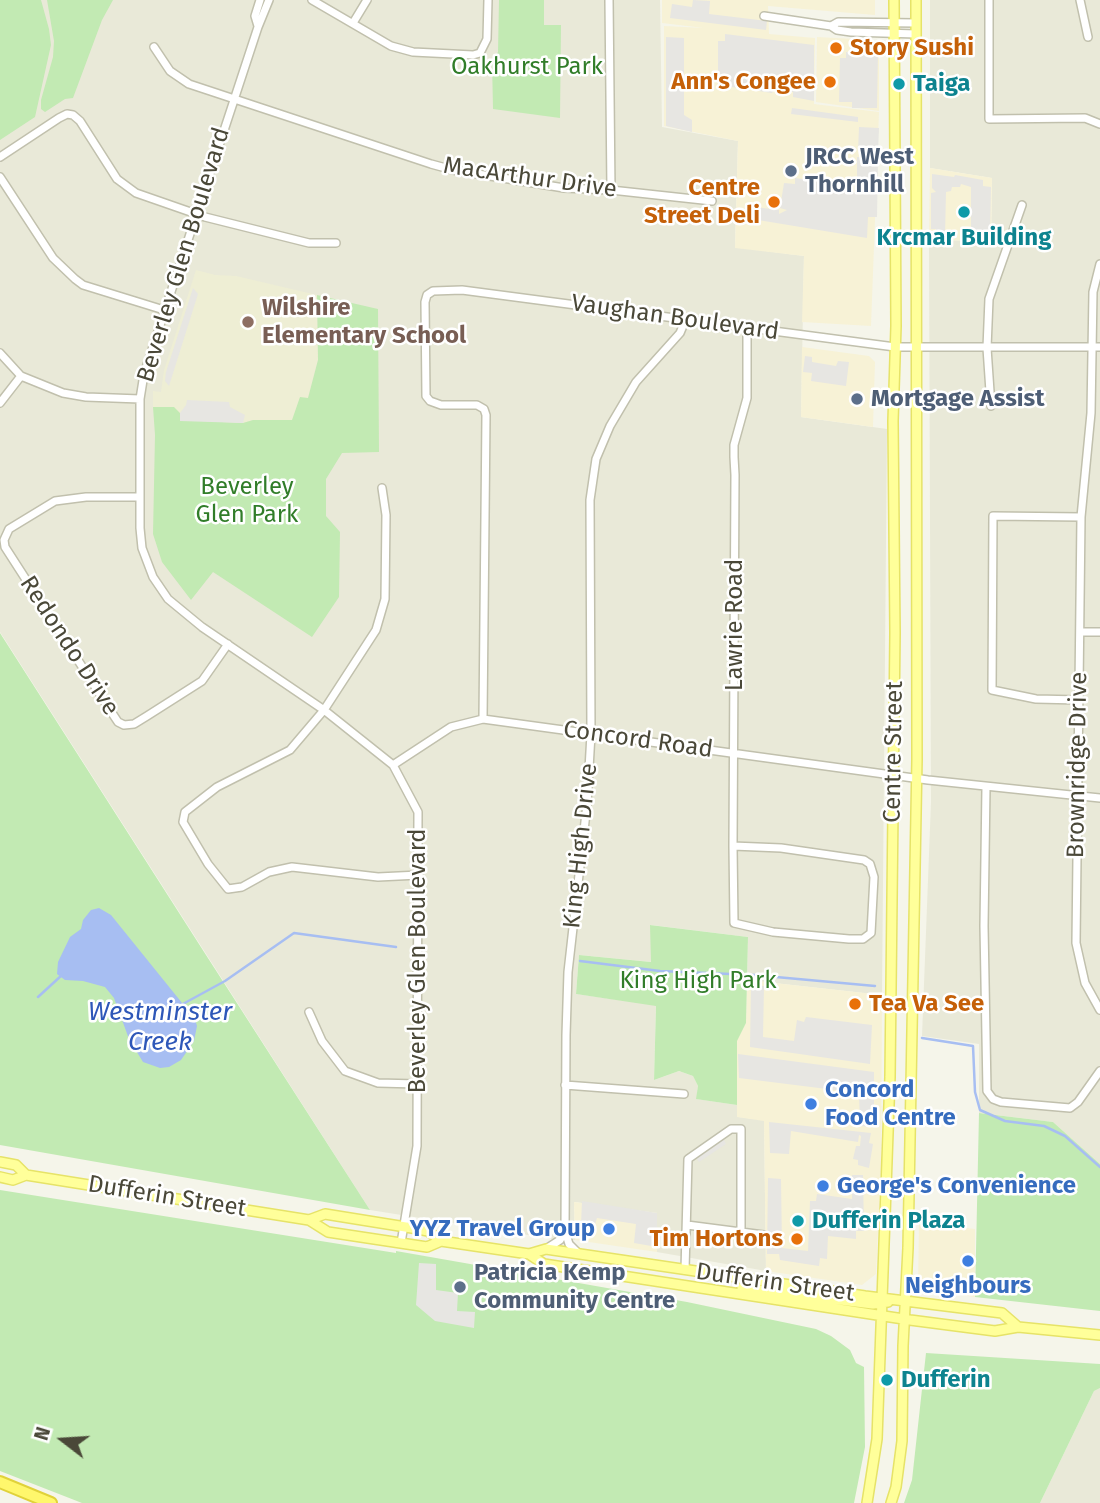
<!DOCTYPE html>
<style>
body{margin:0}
#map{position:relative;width:1100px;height:1503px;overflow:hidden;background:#f5f5ea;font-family:"Fira Sans",sans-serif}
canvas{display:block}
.north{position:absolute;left:28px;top:1405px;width:70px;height:70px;-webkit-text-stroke:5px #fff;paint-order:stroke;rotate:287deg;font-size:19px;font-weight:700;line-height:28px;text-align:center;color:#4a4838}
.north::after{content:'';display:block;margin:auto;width:24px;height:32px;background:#4a4838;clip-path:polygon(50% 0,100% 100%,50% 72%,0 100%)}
</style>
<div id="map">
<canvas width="1100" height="1503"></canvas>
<div class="north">N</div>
</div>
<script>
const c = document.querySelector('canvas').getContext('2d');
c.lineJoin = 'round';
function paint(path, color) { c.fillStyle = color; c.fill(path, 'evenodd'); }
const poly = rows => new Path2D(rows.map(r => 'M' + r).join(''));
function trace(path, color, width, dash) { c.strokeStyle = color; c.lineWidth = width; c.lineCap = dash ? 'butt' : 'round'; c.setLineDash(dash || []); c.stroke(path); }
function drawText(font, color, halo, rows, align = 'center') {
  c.font = font + ' "Fira Sans",sans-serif'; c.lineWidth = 5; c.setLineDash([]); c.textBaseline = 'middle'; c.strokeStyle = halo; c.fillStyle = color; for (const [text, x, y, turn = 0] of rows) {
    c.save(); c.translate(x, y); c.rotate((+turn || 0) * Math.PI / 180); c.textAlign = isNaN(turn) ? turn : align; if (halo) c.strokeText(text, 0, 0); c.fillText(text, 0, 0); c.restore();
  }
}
const residential = poly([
 [0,0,660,0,662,127,738,141,735,247,804,256,801,417,887,429,882,995,747,980,748,937,651,925,652,962,579,955,576,994,656,1005,654,1080,679,1071,693,1076,698,1086,697,1099,737,1105,738,1117,764,1120,766,1271,657,1252,657,1213,574,1202,575,1240,553,1239,370,1210,0,632],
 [930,0,1100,0,1100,1164,1053,1122,979,1113,979,1044,922,1036,931,802,929,240,991,241,992,178,930,168],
 [1100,1388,1100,1503,1040,1503,1094,1391]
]);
const commercial = poly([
 [662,0,875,0,875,15,768,6,769,34,815,38,814,104,879,112,871,326,802,322,804,256,735,248,738,141,664,126,664,26,704,28,662,23],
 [817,37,873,40,875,48,879,48,879,111,816,102],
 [930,168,992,178,991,241,929,240],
 [802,347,869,356,875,362,873,427,801,417],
 [747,980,882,995,881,1170,876,1274,862,1285,766,1271,764,1121,737,1117,737,1040,746,1023],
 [574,1202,657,1213,657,1252,575,1240],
 [919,1222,975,1229,975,1297,918,1289]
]);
const education = poly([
 [196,270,215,275,236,276,317,295,318,360,308,398,300,398,293,420,253,420,243,423,180,421,153,407,153,391,161,392,164,370]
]);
const green = poly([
 [0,0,41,0,49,29,51,45,35,117,0,140],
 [47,0,113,0,102,20,73,98,65,99,45,112,41,109,41,100,53,57,54,41],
 [499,0,544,0,544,25,561,25,560,118,493,109,492,61,498,52],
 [317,295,378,309,379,452,342,453,326,479,326,516,340,532,339,597,312,637,213,572,191,600,162,562,153,534,155,435,153,407,174,407,180,413,180,420,243,423,253,420,292,420,300,397,308,398,318,360],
 [0,633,206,955,370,1210,0,1145],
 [650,925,748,937,746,1023,737,1041,737,1105,696,1099,698,1086,693,1076,679,1071,654,1080,656,1006,576,994,579,955,651,962],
 [979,1113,1053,1122,1100,1164,1100,1311,975,1297],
 [0,1190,396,1253,396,1251,687,1302,816,1329,831,1336,850,1350,856,1363,864,1367,865,1447,854,1503,82,1503,0,1471],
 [926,1353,1100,1364,1100,1388,1094,1391,1040,1503,904,1503,912,1480]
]);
const parking = poly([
 [693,0,710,1,709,14,767,21,766,30,670,18,672,4,692,7],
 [725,34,814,45,814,101,793,97,793,92,773,91,772,93,718,85,718,41,725,41],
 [666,37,684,38,684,115,692,120,692,132,666,126],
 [846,52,878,52,877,108,852,108,852,102,839,102,840,58,846,58],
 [792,108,858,117,858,122,791,114],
 [859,127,879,128,878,152,858,151],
 [857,157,878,159,877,217,868,217,867,238,752,219,755,207,779,210,779,214,787,210,780,208,784,183,795,184,795,178,823,182,823,187,862,193,862,188,857,187],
 [932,174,954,177,955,175,983,180,983,186,991,187,990,239,971,238,971,187,961,184,960,187,952,187,951,191,946,192,945,236,936,237,936,229,931,229,931,193,936,192,932,188],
 [193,288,198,294,169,386,165,381,166,372],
 [805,356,812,357,812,362,836,366,838,361,849,362,846,386,811,381,812,373,803,372],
 [187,400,229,402,230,407,245,415,243,423,180,421,180,413,186,405],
 [751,985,764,986,763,1037,794,1041,797,1020,804,1022,806,1017,872,1025,870,1064,750,1047],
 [738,1054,874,1072,874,1127,860,1126,859,1093,739,1078],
 [769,1122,871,1133,869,1143,873,1144,869,1168,858,1165,858,1160,853,1159,856,1146,860,1146,861,1136,859,1135,858,1142,791,1131,789,1154,770,1153],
 [723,1138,726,1144,699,1162,695,1156],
 [852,1175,863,1175,864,1231,856,1231,856,1239,828,1236,827,1259,820,1258,819,1266,780,1260,779,1254,767,1254,768,1178,781,1179,782,1248,808,1251,810,1201,816,1201,817,1194,852,1199],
 [582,1201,657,1213,657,1247,634,1243,636,1224,597,1218,594,1227,581,1224],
 [419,1263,436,1264,436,1290,458,1293,457,1311,475,1312,474,1328,435,1321,416,1305]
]);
const water = poly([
 [99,908,111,915,195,1019,197,1026,194,1041,181,1060,169,1067,160,1068,143,1062,129,1039,114,998,105,987,83,981,65,980,57,974,58,962,70,937,81,929,83,920,91,910]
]);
const stream = poly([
 [580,961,660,971,754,975,875,986],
 [38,997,62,975],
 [181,1005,225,981,294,933,396,947],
 [922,1038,973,1046,975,1092,980,1110,1005,1121,1044,1126,1065,1136,1100,1167]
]);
const minor = poly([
 [269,0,258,27,144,374,140,399,140,528,142,548,153,577,168,599,202,627,324,710,393,765,418,812,417,1146,401,1243],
 [312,0,391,46,413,52,473,55,480,53,487,39,488,0],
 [609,0,611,190],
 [989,0,989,119,1085,118,1100,124],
 [1080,0,1088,37],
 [764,16,831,26,837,30,851,32,916,34],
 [353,23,367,0],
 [258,26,255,16,260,0],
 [831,26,838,22,916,23],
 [154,47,170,71,189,84,431,164,453,170,564,188,611,190,712,201],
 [0,157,59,118,67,114,73,115,80,121,117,179,136,193,205,217,309,243,336,243],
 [0,177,53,258,75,279,83,285,164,310],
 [1100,264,1093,292,1091,413,1081,517,1076,943,1085,983,1100,1010],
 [0,353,21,376,63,393,86,397,140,399],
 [0,403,21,376],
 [991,406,987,348,989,299,1022,205],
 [382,488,386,515,385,599,376,630,324,710,290,750,217,787,185,812,183,822,208,864,228,889,242,887,269,872,292,867,378,877,419,875],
 [138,497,86,497,55,501,9,529,4,540,5,547,112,713,118,722,124,725,134,724,147,716,202,681,228,644],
 [1080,632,1100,632],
 [1079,700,1036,699,992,690,993,516,1081,517],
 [483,719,486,415,484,409,477,405,441,405,430,401,426,396,425,302,427,295,433,291,462,290,895,347,1100,347],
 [393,765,451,727,483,719,928,780,1100,798],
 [986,787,984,926,987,1091,993,1099,1001,1102,1070,1108,1078,1102,1100,1071],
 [733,846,781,848,864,860,870,864,874,877,871,933,863,939,849,939,773,932,734,923,733,846,735,475,734,457,734,445,747,398,747,328],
 [309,1012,322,1041,345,1071,378,1083,417,1084],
 [565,1085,684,1094],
 [687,1225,764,1235],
 [546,1249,560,1240,565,1231],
 [579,1254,569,1244,565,1231,566,1035,568,972,587,804,591,734,590,500,596,459,610,426,636,382,680,333,685,321],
 [685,1270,688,1159,731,1129,741,1129,741,1231]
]);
const major = poly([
 [0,1162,16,1165,26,1175],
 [0,1177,13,1180,26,1175,309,1220,328,1232,427,1247,441,1241],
 [309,1220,325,1214,418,1229,428,1231,441,1241,529,1254,544,1264,910,1320,995,1331,1018,1327,1100,1335],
 [529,1254,546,1249,865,1296,1002,1313,1018,1327],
 [742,1288,873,1304,888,1302],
 [867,1503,877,1439,890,1077,895,633,893,421,896,326,894,0],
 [891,1503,896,1487,902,1441,903,1346,908,1248,917,759,916,0]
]);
const highway = poly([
 [0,1482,51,1503]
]);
const markers = [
 [836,48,7,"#e8710a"],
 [830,82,7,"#e8710a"],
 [899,84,7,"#0f9aa8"],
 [791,171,7,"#5c6f8a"],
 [774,202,7,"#e8710a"],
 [964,212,7,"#0f9aa8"],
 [248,322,7,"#8d6e63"],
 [857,399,7,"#5c6f8a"],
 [855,1004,7,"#e8710a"],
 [811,1104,7,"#3f7fe0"],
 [823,1186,7,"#3f7fe0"],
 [798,1221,7,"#0f9aa8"],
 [609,1229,7,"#3f7fe0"],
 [797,1239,7,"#e8710a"],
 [968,1261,7,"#3f7fe0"],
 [460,1287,7,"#5c6f8a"],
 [887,1380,7,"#0f9aa8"]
];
const foodNames = [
 ["Story Sushi",850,48,"left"],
 ["Ann's Congee",816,82],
 ["Centre",760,188],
 ["Street Deli",760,216],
 ["Tea Va See",869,1004,"left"],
 ["Tim Hortons",783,1239]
];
const parkNames = [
 ["Oakhurst Park",527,67],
 ["Beverley",247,487],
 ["Glen Park",247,515],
 ["King High Park",698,981]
];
const cultureNames = [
 ["Taiga",913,84],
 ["Krcmar Building",964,238,"center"],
 ["Dufferin Plaza",812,1221],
 ["Dufferin",901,1380]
];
const serviceNames = [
 ["JRCC West",805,157],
 ["Thornhill",805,185],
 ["Mortgage Assist",871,399],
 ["Patricia Kemp",474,1273],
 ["Community Centre",474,1301]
];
const streetNames = [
 ["MacArthur Drive",530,178,8],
 ["Beverley Glen Boulevard",184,255,-73],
 ["Vaughan Boulevard",675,318,8],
 ["Lawrie Road",735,625,-90],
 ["Redondo Drive",69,646,57],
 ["Concord Road",638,740,8],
 ["Centre Street",894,752,-89],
 ["Brownridge Drive",1078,765,-89],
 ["King High Drive",581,846,-84],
 ["Beverley Glen Boulevard",418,961,-90],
 ["Dufferin Street",167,1197,9],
 ["Dufferin Street",775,1283,8]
];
const educationNames = [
 ["Wilshire",262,308],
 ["Elementary School",262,336]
];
const shopNames = [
 ["Concord",825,1090],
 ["Food Centre",825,1118],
 ["George's Convenience",837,1186],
 ["YYZ Travel Group",595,1229,"right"],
 ["Neighbours",968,1286,"center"]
];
const waterNames = [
 ["Westminster",160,1013],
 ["Creek",160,1043]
];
paint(residential, '#e9e9d8');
paint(commercial, '#f7f2d6');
paint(education, '#eeeed4');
paint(green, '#c2eab3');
paint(parking, '#e7e6e2');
paint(water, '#a7bef2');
trace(stream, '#a7bef2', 2.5);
trace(minor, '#c1c0ad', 10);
trace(major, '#e6e368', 12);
trace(highway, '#e0d23a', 14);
trace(minor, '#fff', 7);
trace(major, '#ffff9a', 9);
trace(highway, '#fff76c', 10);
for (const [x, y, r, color] of markers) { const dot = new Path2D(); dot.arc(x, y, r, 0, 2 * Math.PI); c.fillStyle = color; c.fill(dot); trace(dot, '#fff', 2.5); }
drawText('bold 24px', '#c56008', '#fff', foodNames, 'right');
drawText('24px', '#317d29', '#fff', parkNames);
drawText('bold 24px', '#0d838f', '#fff', cultureNames, 'left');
drawText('bold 24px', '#4e5e75', '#fff', serviceNames, 'left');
drawText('24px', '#4a4838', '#fff', streetNames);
drawText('bold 24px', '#785e54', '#fff', educationNames, 'left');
drawText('bold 24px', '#366cbe', '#fff', shopNames, 'left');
drawText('italic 26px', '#2e57b8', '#fff', waterNames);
</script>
